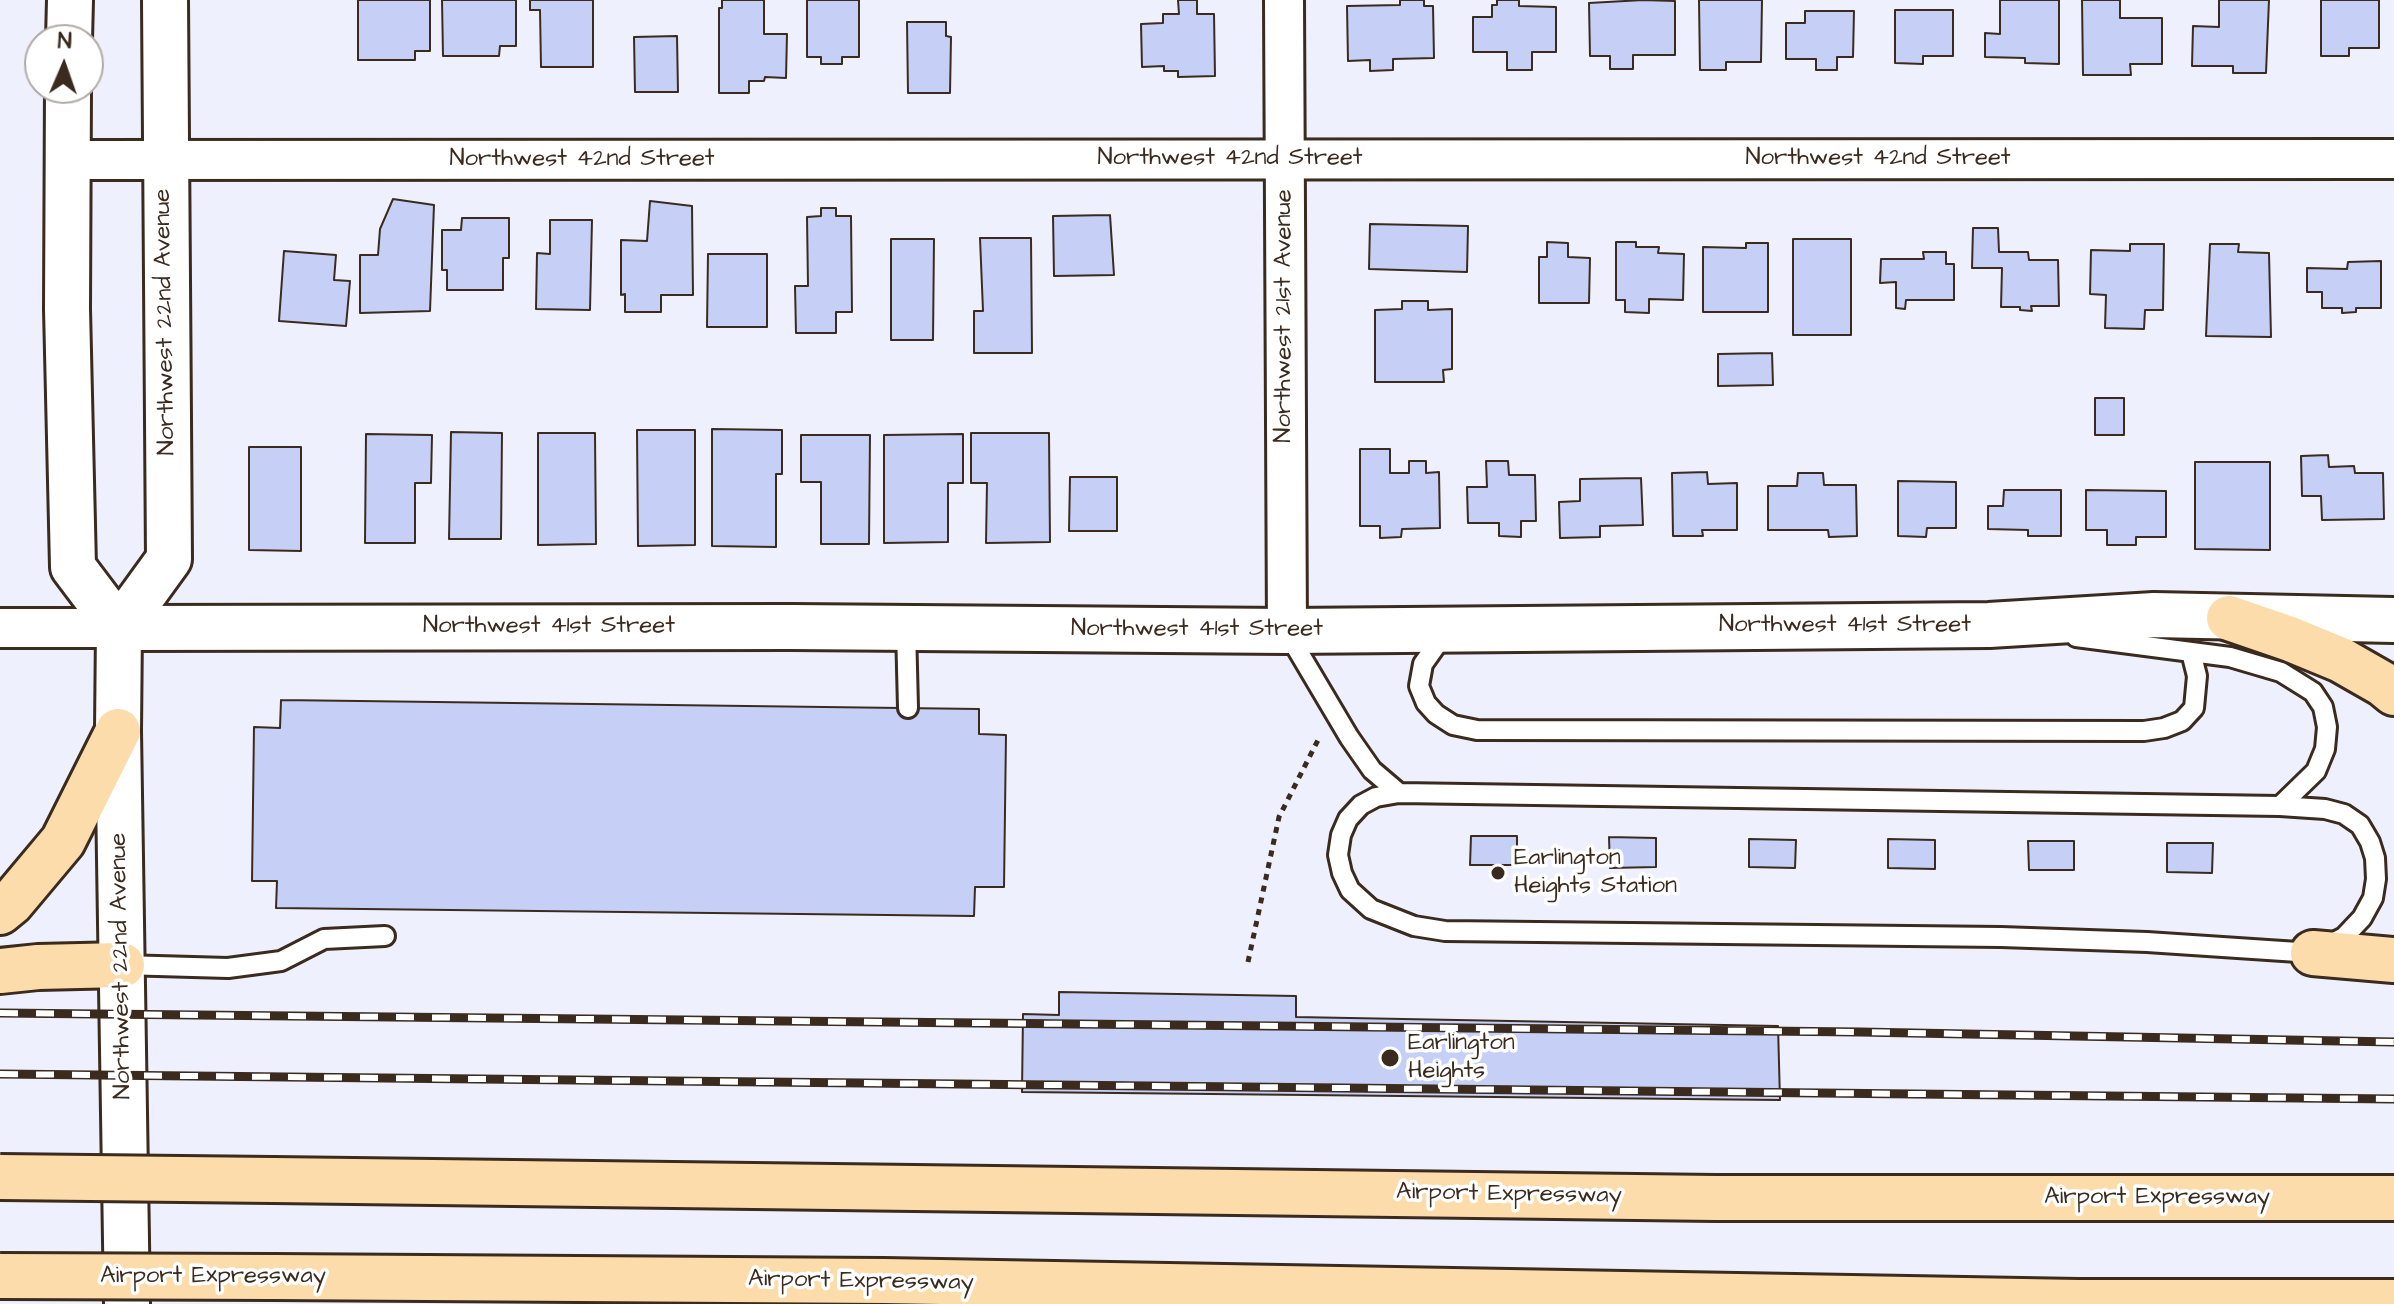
<!DOCTYPE html>
<style>
body{margin:0}
#map{position:relative;width:2394px;height:1304px;overflow:hidden;background:#eef1fd;font-family:"Architects Daughter",sans-serif}
canvas{display:block}
.north{position:absolute;left:24px;top:24px;width:80px;height:80px;box-sizing:border-box;background:#fff;border:2px solid #b1aaa5;border-radius:50%;rotate:2deg;font-size:22px;font-weight:700;line-height:32px;text-align:center;color:#3b2a1e}
.north::after{content:'';display:block;margin:auto;width:28px;height:36px;background:#3b2a1e;clip-path:polygon(50% 0,100% 100%,50% 72%,0 100%)}
</style>
<div id="map">
<canvas width="2394" height="1304"></canvas>
<div class="north">N</div>
</div>
<script>
const c = document.querySelector('canvas').getContext('2d');
c.lineJoin = 'round';
function paint(path, color) { c.fillStyle = color; c.fill(path, 'evenodd'); }
const poly = rows => new Path2D(rows.map(r => 'M' + r).join(''));
function trace(path, color, width, dash) { c.strokeStyle = color; c.lineWidth = width; c.lineCap = dash ? 'butt' : 'round'; c.setLineDash(dash || []); c.stroke(path); }
function drawText(font, color, halo, rows, align = 'center') {
  c.font = font + ' "Architects Daughter",sans-serif'; c.lineWidth = 7; c.setLineDash([]); c.textBaseline = 'middle'; c.strokeStyle = halo; c.fillStyle = color; for (const [text, x, y, turn = 0] of rows) {
    c.save(); c.translate(x, y); c.rotate((+turn || 0) * Math.PI / 180); c.textAlign = isNaN(turn) ? turn : align; if (halo) c.strokeText(text, 0, 0); c.fillText(text, 0, 0); c.restore();
  }
}
const building = poly([
 [358,0,430,0,430,51,415,51,415,60,358,60,358,0],
 [442,0,516,0,516,46,500,46,499,56,443,56,442,0],
 [530,0,593,0,593,67,541,67,540,10,530,10,530,0],
 [722,0,764,0,764,34,787,34,786,78,765,77,764,81,749,81,749,93,719,93,719,8,722,8,722,0],
 [807,0,859,0,859,57,842,57,842,64,821,64,821,57,807,57,807,0],
 [1178,0,1197,0,1197,14,1214,14,1215,76,1178,77,1178,71,1164,71,1164,66,1142,67,1141,24,1163,23,1163,14,1179,14,1178,0],
 [1400,0,1424,0,1424,6,1433,6,1434,58,1393,59,1393,70,1370,71,1370,60,1348,61,1347,6,1400,5,1400,0],
 [1497,0,1519,0,1519,6,1556,7,1556,52,1532,52,1532,70,1507,70,1507,52,1473,52,1473,17,1492,17,1492,5,1497,5,1497,0],
 [1643,0,1675,1,1675,55,1633,55,1633,69,1610,69,1610,56,1590,56,1589,3,1643,0],
 [1699,0,1762,0,1761,62,1726,62,1726,70,1700,70,1699,0],
 [2000,0,2059,0,2059,64,2025,63,2025,58,1985,57,1985,33,2000,34,2000,0],
 [2082,0,2120,0,2120,18,2162,18,2162,64,2130,64,2131,75,2083,75,2082,0],
 [2219,0,2269,0,2266,73,2233,73,2233,66,2192,66,2193,26,2219,27,2219,0],
 [2321,0,2379,0,2379,48,2349,48,2349,56,2321,56,2321,0],
 [1895,10,1953,10,1953,56,1923,56,1923,64,1895,63,1895,10],
 [1805,11,1854,11,1853,57,1837,57,1837,70,1816,70,1816,59,1786,59,1786,23,1805,23,1805,11],
 [907,22,946,22,946,36,951,37,950,93,908,93,907,22],
 [677,36,678,92,635,92,634,37,677,36],
 [393,199,434,205,430,311,360,313,360,255,378,255,380,229,393,199],
 [650,201,692,206,693,295,661,295,661,312,625,312,625,294,621,295,621,240,647,241,650,201],
 [821,208,836,208,836,216,851,216,852,312,836,312,836,333,796,333,795,286,808,286,807,217,821,216,821,208],
 [1110,215,1114,275,1054,276,1053,216,1110,215],
 [462,218,509,218,509,258,503,258,503,290,447,290,447,270,442,270,442,230,461,230,462,218],
 [550,220,592,220,590,310,536,309,537,253,550,254,550,220],
 [1370,224,1468,226,1467,272,1369,269,1370,224],
 [1973,228,1998,228,1999,252,2028,252,2029,260,2058,260,2059,306,2031,306,2032,311,2020,310,2020,307,2001,307,2002,268,1972,268,1973,228],
 [980,238,1031,238,1032,353,974,353,974,311,983,311,980,238],
 [891,239,934,239,933,340,891,340,891,239],
 [1793,239,1851,239,1851,335,1793,335,1793,239],
 [1547,242,1568,243,1568,257,1590,258,1589,303,1539,303,1539,257,1547,257,1547,242],
 [1616,242,1636,242,1636,247,1659,247,1658,253,1684,254,1683,300,1649,299,1649,313,1625,312,1625,300,1616,300,1616,242],
 [1746,243,1768,243,1768,312,1703,312,1703,247,1746,248,1746,243],
 [2130,244,2164,244,2163,310,2145,310,2144,329,2105,328,2106,295,2090,294,2091,250,2130,251,2130,244],
 [2210,244,2239,244,2238,252,2269,253,2271,337,2206,336,2210,244],
 [284,251,336,255,334,280,350,281,346,326,279,321,284,251],
 [1923,252,1946,252,1946,264,1954,264,1954,300,1906,300,1905,309,1896,308,1896,282,1880,283,1881,259,1924,259,1923,252],
 [708,254,767,254,767,327,707,327,708,254],
 [2381,261,2381,308,2356,308,2356,312,2342,313,2342,308,2322,308,2322,292,2307,292,2307,268,2347,269,2348,262,2381,261],
 [1402,301,1428,301,1428,310,1452,309,1452,369,1443,370,1444,382,1375,382,1375,310,1402,309,1402,301],
 [1772,353,1773,385,1718,386,1718,354,1772,353],
 [2095,398,2124,398,2124,435,2095,435,2095,398],
 [712,429,782,430,782,474,776,474,776,547,712,546,712,429],
 [637,430,695,430,695,545,638,546,637,430],
 [451,432,502,433,501,539,449,539,451,432],
 [538,433,595,433,596,544,538,545,538,433],
 [971,433,1049,433,1050,542,986,543,987,483,971,483,971,433],
 [366,434,432,435,431,483,415,483,415,543,365,543,366,434],
 [963,434,963,483,948,483,948,542,884,543,884,435,963,434],
 [801,435,870,435,869,544,821,544,821,482,801,482,801,435],
 [249,447,301,447,301,551,249,550,249,447],
 [1360,449,1390,449,1390,473,1409,473,1409,461,1426,461,1426,473,1439,472,1440,528,1402,529,1401,537,1380,538,1380,526,1360,526,1360,449],
 [2328,455,2329,467,2354,466,2355,473,2383,473,2384,519,2322,520,2321,496,2302,496,2301,456,2328,455],
 [1486,461,1508,461,1509,475,1535,475,1536,521,1521,521,1521,537,1499,536,1499,523,1468,523,1467,487,1487,487,1486,461],
 [2195,462,2270,462,2270,550,2195,549,2195,462],
 [1707,472,1708,484,1737,483,1737,530,1702,530,1703,536,1673,536,1672,473,1707,472],
 [1798,473,1823,473,1824,485,1856,485,1857,536,1829,537,1828,530,1768,530,1768,486,1797,486,1798,473],
 [1070,477,1117,477,1117,531,1069,531,1070,477],
 [1641,478,1643,525,1600,526,1600,537,1560,538,1559,502,1580,501,1580,479,1641,478],
 [1898,481,1956,482,1956,528,1927,528,1926,537,1898,536,1898,481],
 [2004,490,2061,490,2061,536,2028,536,2028,530,1988,529,1988,506,2003,506,2004,490],
 [2086,490,2166,491,2166,537,2136,537,2136,545,2107,545,2107,530,2086,530,2086,490],
 [281,700,979,709,979,734,1006,735,1004,887,975,887,974,916,276,908,277,881,252,881,254,727,280,728,281,700],
 [1471,836,1517,836,1517,865,1470,865,1471,836],
 [1609,837,1656,838,1656,867,1610,868,1609,837],
 [1749,839,1796,840,1795,868,1749,867,1749,839],
 [1888,839,1935,840,1935,869,1888,868,1888,839],
 [2028,841,2074,841,2074,870,2029,870,2028,841],
 [2167,843,2213,843,2212,873,2167,872,2167,843],
 [1059,992,1296,996,1296,1017,1778,1026,1780,1100,1022,1092,1023,1014,1059,1015,1059,992]
]);
const path = poly([
 [1248,962,1279,817,1319,738]
]);
const service = poly([
 [906,628,908,708],
 [1445,633,1423,664,1419,686,1426,703,1436,714,1453,725,1477,730,2144,731,2164,728,2182,721,2194,708,2197,676,2191,652],
 [1288,634,1349,737,1372,770,1399,793],
 [2076,637,2230,657,2281,672,2313,692,2323,707,2327,727,2325,749,2316,771,2280,806],
 [1399,793,2280,806,2325,809,2344,814,2360,825,2370,842,2375,858,2376,879,2373,898,2362,918,2344,937,2313,953,2147,942,2001,937,1445,931,1414,926,1371,909,1350,890,1342,873,1338,855,1341,835,1348,819,1361,805,1376,797,1399,793],
 [122,965,228,968,281,961,324,939,385,936]
]);
const minor = poly([
 [1284,0,1287,631],
 [66,160,2394,159],
 [0,628,119,628]
]);
const secondary = poly([
 [69,40,70,0],
 [68,88,67,309,73,567,119,628],
 [119,628,791,627,1287,631,1989,625,2154,615,2394,620],
 [127,1304,118,731,119,628,169,559,165,0]
]);
const motorway = poly([
 [2229,618,2290,639,2341,660,2383,684,2394,693],
 [0,912,11,903,63,841,118,731],
 [2313,953,2394,960],
 [0,971,38,967,122,965],
 [273,1180,1716,1198,2394,1198],
 [273,1277,884,1281,2079,1302,2394,1302]
]);
const rail = poly([
 [0,1013,1860,1032,2394,1042],
 [0,1074,2394,1099]
]);
const motorwayBridge = poly([
 [0,1177,273,1180],
 [0,1276,273,1277]
]);
const markers = [
 [1498,873,8,"#3b2a1e"],
 [1390,1058,10,"#3b2a1e"]
];
const streetNames = [
 ["Northwest 42nd Street",1230,159],
 ["Northwest 42nd Street",1878,159],
 ["Northwest 42nd Street",582,160],
 ["Northwest 21st Avenue",1285,316,-90],
 ["Northwest 22nd Avenue",166,322,-91],
 ["Northwest 41st Street",1845,626],
 ["Northwest 41st Street",549,627],
 ["Northwest 41st Street",1197,630],
 ["Northwest 22nd Avenue",122,966,-91],
 ["Airport Expressway",1509,1195,1],
 ["Airport Expressway",2157,1198],
 ["Airport Expressway",213,1277],
 ["Airport Expressway",861,1282,1]
];
const poiNames = [
 ["Earlington",1514,859],
 ["Heights Station",1514,887],
 ["Earlington",1408,1044],
 ["Heights",1408,1072]
];
paint(building, '#c6d0f7');
trace(building, '#3b2a1e', 2);
trace(service, '#3b2a1e', 24);
trace(minor, '#3b2a1e', 44);
trace(secondary, '#3b2a1e', 50);
trace(motorway, '#3b2a1e', 50);
trace(path, '#3b2a1e', 5, [6, 6]);
trace(service, '#fff', 18);
trace(minor, '#fff', 38);
trace(secondary, '#fff', 44);
trace(motorway, '#fddcac', 44);
trace(rail, '#3b2a1e', 9);
trace(rail, '#fff', 6, [18]);
trace(motorwayBridge, '#3b2a1e', 50, []);
trace(motorwayBridge, '#fddcac', 44);
for (const [x, y, r, color] of markers) { const dot = new Path2D(); dot.arc(x, y, r, 0, 2 * Math.PI); c.fillStyle = color; c.fill(dot); trace(dot, '#fff', 3); }
drawText('24px', '#3b2a1e', '#fff', streetNames);
drawText('24px', '#3b2a1e', '#fff', poiNames, 'left');
</script>
